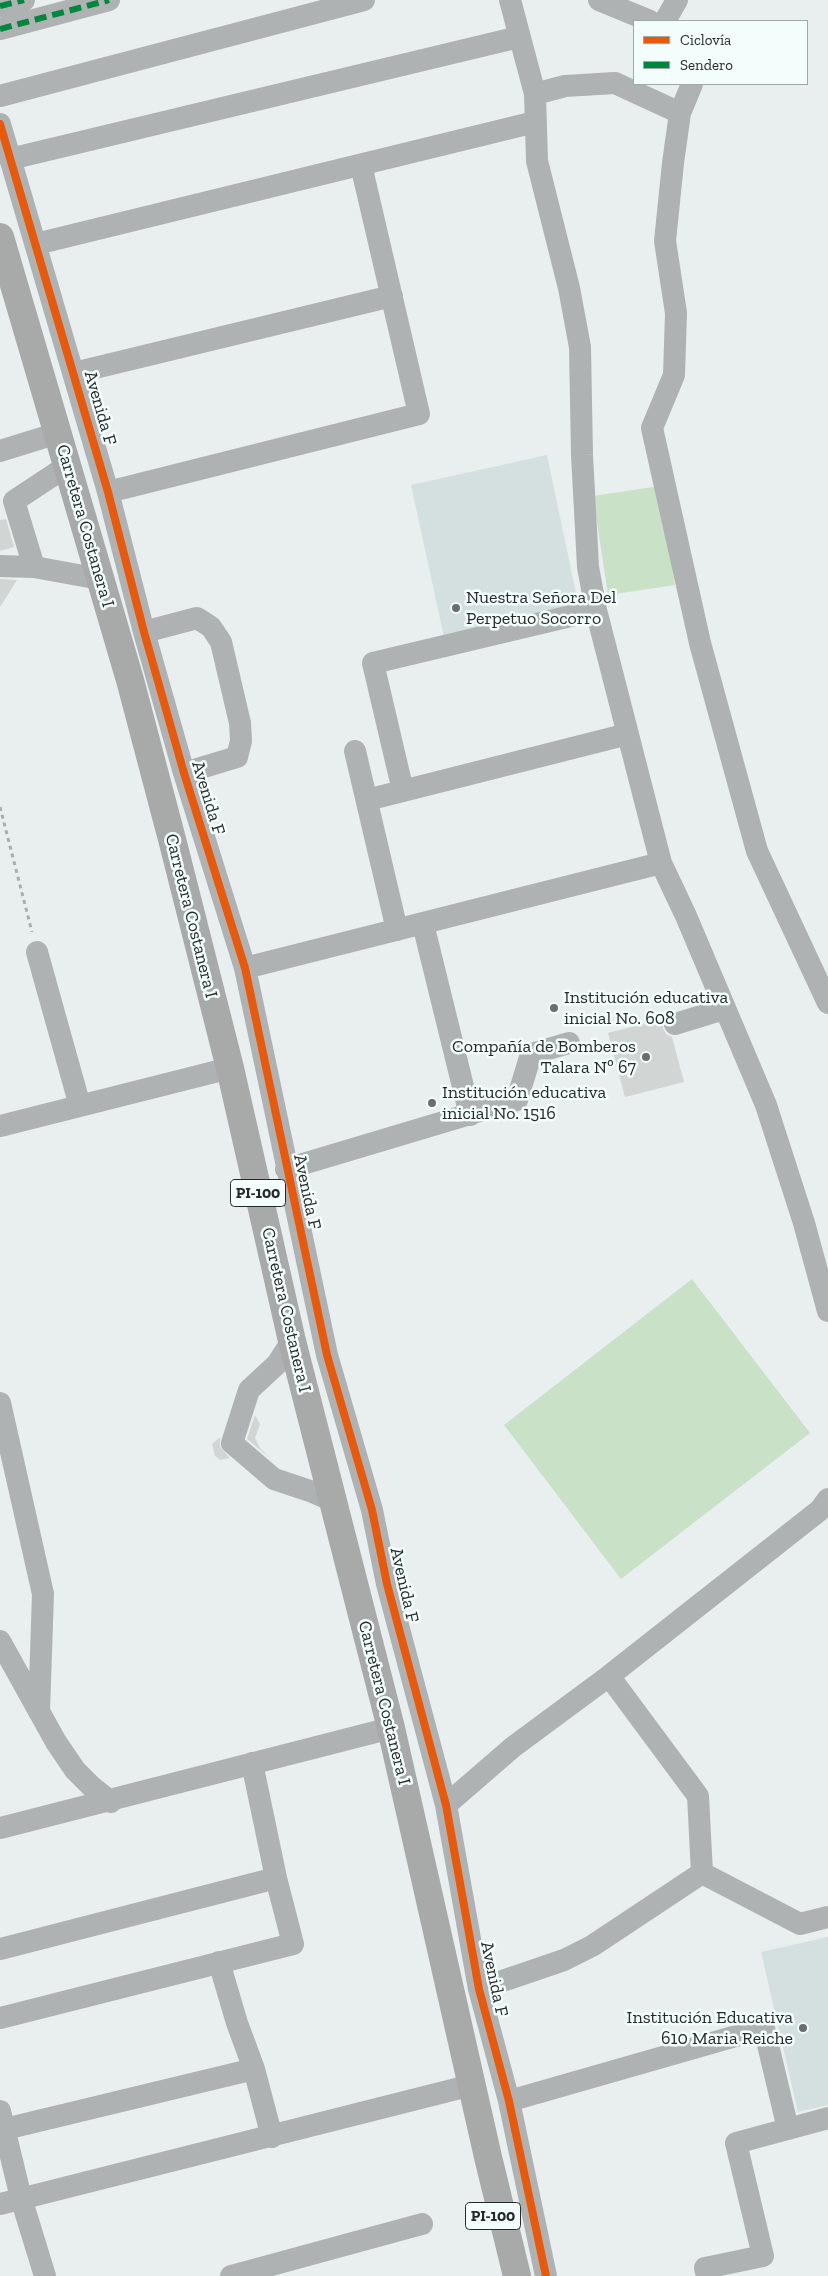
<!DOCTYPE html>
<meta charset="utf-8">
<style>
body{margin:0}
#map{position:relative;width:828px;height:2276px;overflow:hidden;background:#e9eeee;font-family:"Zilla Slab",serif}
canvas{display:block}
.legend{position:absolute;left:633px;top:20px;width:175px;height:65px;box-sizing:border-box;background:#f3fefc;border:1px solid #a1a9a8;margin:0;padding:6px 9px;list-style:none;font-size:15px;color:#252929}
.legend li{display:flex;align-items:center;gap:10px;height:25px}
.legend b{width:25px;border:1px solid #a1a9a8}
</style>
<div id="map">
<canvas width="828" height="2276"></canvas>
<ul class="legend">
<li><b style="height:6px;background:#e8590c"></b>Ciclovía</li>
<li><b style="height:6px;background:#00873e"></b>Sendero</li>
</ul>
</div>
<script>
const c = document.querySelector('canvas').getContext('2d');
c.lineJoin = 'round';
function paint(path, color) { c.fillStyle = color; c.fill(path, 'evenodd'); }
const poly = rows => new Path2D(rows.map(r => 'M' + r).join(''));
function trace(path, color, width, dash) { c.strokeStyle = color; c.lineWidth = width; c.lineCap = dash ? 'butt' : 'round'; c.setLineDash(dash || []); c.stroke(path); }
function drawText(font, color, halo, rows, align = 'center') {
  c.font = font + ' "Zilla Slab",serif'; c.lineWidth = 5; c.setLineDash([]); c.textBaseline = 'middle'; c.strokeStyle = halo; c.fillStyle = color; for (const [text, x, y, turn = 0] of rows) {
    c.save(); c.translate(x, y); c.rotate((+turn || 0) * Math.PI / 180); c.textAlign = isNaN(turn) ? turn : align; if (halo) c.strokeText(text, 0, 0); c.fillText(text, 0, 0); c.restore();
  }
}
const built = poly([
 [547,455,578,603,444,637,411,485],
 [828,1937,828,2105,798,2112,761,1952]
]);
const green = poly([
 [660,486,675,585,608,595,593,496],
 [692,1279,810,1433,621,1579,504,1425]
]);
const building = poly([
 [6,519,14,547,0,551,0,520],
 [0,579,17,580,0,607],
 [663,1019,663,1028,666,1034,672,1037,684,1082,625,1097,608,1033],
 [255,1415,260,1424,255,1438,260,1448,270,1458,247,1439],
 [220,1437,220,1447,230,1458,220,1460,215,1456,212,1444]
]);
const path = poly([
 [0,807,32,932]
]);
const minor = poly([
 [510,0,535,94,537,161,569,288,580,347,582,455,588,567,596,610,661,863,686,916,766,1105,804,1223,828,1311],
 [599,0,650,21],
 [0,6,24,0],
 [665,21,677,0],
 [0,29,109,0],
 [535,94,565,86,615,83,680,113,692,84],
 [0,96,364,0],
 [680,113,673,163,665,241,676,313,674,375,652,428,700,643,757,851,828,1003],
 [0,124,108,492,144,632,184,773,245,968,327,1355,372,1510,387,1584,446,1805,479,1989,509,2101,546,2276],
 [10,159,519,37],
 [36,244,535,122],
 [74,373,392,296],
 [0,451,58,433],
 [67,466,14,501,34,567,100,579],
 [108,492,419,414,361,165],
 [0,566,34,567],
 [144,632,197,618,211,627,221,642,240,723,241,741,237,757,184,773],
 [355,751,397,930],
 [403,791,373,663,596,610],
 [367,800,628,734],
 [423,924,470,1115],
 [37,952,80,1106],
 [245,968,661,863],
 [675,1024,724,1009],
 [0,1126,230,1068],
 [286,1169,517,1100,531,1054,569,1043],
 [292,1341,277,1364,249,1390,232,1443,274,1479,310,1491,333,1501],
 [0,1403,43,1594,39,1712],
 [0,1641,56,1742,75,1770,92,1787,111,1802],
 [609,1676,698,1796,702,1873,800,1924,828,1917],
 [446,1805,513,1747,609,1676,820,1510,828,1499],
 [0,1828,391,1728],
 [0,1949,276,1878],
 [219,1962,237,2023,254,2069,272,2137],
 [479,1989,564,1960,592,1946,702,1873],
 [0,2018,293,1944,276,1878,252,1763],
 [509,2101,764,2028,788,2129],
 [0,2111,21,2198,45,2276],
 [5,2129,254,2069],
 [0,2204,472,2085],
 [231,2276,422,2224],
 [707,2276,705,2268,763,2256,736,2143,828,2118]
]);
const major = poly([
 [0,237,130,680,173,843,230,1068,292,1341,391,1728,488,2157,517,2276]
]);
const quiet = poly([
 [0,6,24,0],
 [0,29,109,0]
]);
const cycleway = poly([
 [0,124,108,492,144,632,184,773,245,968,327,1355,372,1510,387,1584,446,1805,479,1989,509,2101,546,2276]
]);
const markers = [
 [456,608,5,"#6a6e6e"],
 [554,1008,5,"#6a6e6e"],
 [646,1057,5,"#6a6e6e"],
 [432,1103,5,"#6a6e6e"],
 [803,2028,5,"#6a6e6e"]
];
const shields = [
 [258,1193,55],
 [493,2216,55]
];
const shieldNames = [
 ["PI-100",258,1193],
 ["PI-100",493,2216]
];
const streetNames = [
 ["Avenida F",100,408,74],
 ["Carretera Costanera I",85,526,74],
 ["Avenida F",208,798,73],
 ["Carretera Costanera I",191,916,76],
 ["Avenida F",307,1192,78],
 ["Carretera Costanera I",286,1310,77],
 ["Avenida F",404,1585,77],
 ["Carretera Costanera I",384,1703,76],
 ["Avenida F",494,1979,78]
];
const poiNames = [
 ["Nuestra Señora Del",466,598],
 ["Perpetuo Socorro",466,619],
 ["Institución educativa",564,998],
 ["inicial No. 608",564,1019],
 ["Compañía de Bomberos",636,1047,"right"],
 ["Talara Nº 67",636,1068,"right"],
 ["Institución educativa",442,1093],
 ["inicial No. 1516",442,1114],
 ["Institución Educativa",793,2018,"right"],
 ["610 Maria Reiche",793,2039,"right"]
];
paint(built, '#d4e0df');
paint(green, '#c9e1c7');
paint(building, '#d1d5d4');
trace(path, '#a9adad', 3, [4, 4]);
trace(minor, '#afb2b2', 22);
trace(major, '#a8aaaa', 28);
trace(quiet, '#00873e', 6, [12, 6]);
trace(cycleway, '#e8590c', 8);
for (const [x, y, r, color] of markers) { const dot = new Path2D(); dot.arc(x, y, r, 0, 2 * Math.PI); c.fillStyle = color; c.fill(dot); trace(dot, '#f3fefc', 2); }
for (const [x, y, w] of shields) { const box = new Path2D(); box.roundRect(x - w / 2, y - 13.5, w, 27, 4); c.fillStyle = '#f3fefc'; c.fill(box); trace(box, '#252929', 1); }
drawText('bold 16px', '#252929', null, shieldNames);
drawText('18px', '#252929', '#f3fefc', streetNames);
drawText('18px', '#252929', '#f3fefc', poiNames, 'left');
</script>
